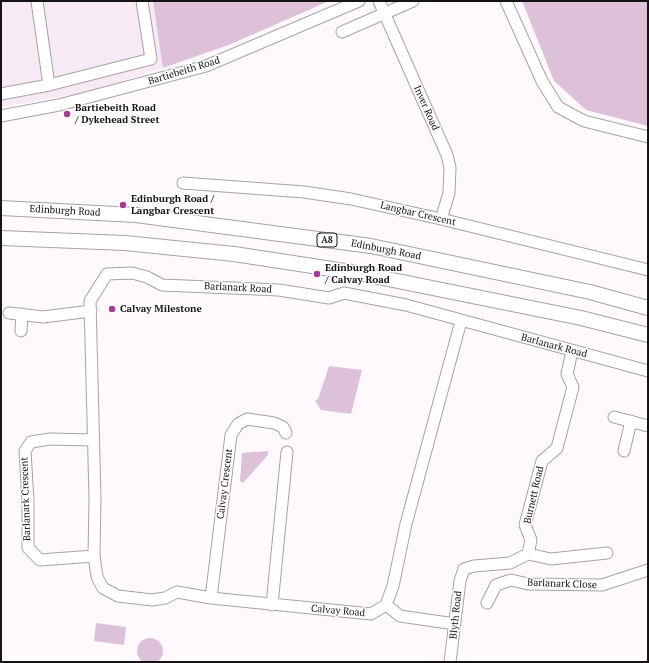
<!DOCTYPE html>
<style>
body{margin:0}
#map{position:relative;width:649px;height:663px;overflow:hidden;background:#fff9fe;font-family:"PT Serif",serif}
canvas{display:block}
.frame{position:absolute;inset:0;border:2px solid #151314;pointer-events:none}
</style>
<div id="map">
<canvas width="649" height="663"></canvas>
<div class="frame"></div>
</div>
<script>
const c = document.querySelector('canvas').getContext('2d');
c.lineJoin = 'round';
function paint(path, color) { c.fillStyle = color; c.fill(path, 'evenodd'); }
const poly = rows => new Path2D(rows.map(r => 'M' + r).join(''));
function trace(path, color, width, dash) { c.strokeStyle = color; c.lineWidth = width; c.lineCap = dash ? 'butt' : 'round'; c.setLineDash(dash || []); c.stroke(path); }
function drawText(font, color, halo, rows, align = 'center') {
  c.font = font + ' "PT Serif",serif'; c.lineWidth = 3; c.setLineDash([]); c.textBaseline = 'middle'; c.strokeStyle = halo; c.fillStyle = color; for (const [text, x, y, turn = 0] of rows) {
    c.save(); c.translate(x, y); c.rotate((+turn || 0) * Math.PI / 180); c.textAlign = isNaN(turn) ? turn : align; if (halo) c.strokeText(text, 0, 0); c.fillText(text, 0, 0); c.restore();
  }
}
const built = poly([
 [1,1,329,1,231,44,163,68,84,93,1,107]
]);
const green = poly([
 [153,1,329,1,231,44,163,68],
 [522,1,648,1,648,126,586,110,554,81],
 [329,366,362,370,351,414,321,410,315,401,318,399],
 [268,451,268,455,243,483,240,481,242,453],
 [96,623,126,627,124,645,94,641],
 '137 651a13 13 0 1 1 26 0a13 13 0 1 1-26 0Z'
]);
const minor = poly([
 [37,1,49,85],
 [379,1,447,155,450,168,449,193,441,219],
 [506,1,542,81,558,107,584,121,648,137],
 [342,32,413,1],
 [1,94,49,85,151,59,142,1],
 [1,116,59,105,206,66,359,1],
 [183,183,304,192,351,199,441,219,648,270],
 [9,313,43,317,91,311],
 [461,321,406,524,393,586,386,605,371,614,211,598,177,592,165,598,152,600,118,596,103,588,97,577,94,556,95,498,90,301,107,274,132,273,147,277,162,285,279,290,329,298,344,293,406,305,648,371],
 [21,331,22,314],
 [614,417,648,426],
 [92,440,50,439,31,442,25,451,28,501,28,548,40,560,94,556],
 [624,451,631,421],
 [528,554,531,540,525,525,542,461,557,448,573,387,567,374,572,351],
 [211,598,231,435,238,424,247,419,274,423,283,427,286,433],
 [487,603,496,585,511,580,528,584,602,585,648,570],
 [272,605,287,452],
 [386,605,400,616,455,624],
 [450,662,460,581,464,569,474,566,510,563,528,554,551,559,607,553]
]);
const major = poly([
 [1,208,136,215,371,246,590,292,648,308],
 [1,238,125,243,234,254,358,273,581,318,648,335]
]);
const markers = [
 [67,114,4,"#a53a9a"],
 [123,205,4,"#a53a9a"],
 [317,274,4,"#a53a9a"],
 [112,309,4,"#a53a9a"]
];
const shields = [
 [327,240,20]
];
const shieldNames = [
 ["A8",327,240]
];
const streetNames = [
 ["Bartiebeith Road",184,71,-17],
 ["Inver Road",426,108,66],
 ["Edinburgh Road",65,211,3],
 ["Langbar Crescent",418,214,13],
 ["Edinburgh Road",386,250,11],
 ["Barlanark Road",238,288,3],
 ["Barlanark Road",554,346,15],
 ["Calvay Crescent",225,484,-83],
 ["Burnett Road",534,495,-77],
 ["Barlanark Crescent",26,499,-92],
 ["Barlanark Close",562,584,2],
 ["Calvay Road",338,611,5],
 ["Blyth Road",456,615,-84]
];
const poiNames = [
 ["Bartiebeith Road",75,108],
 ["/ Dykehead Street",75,120],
 ["Edinburgh Road /",131,199],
 ["Langbar Crescent",131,211],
 ["Edinburgh Road",325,268],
 ["/ Calvay Road",325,280],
 ["Calvay Milestone",120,309]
];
paint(built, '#f7eaf4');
paint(green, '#ddc1d8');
trace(minor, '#a8a2a7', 13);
trace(major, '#a8a2a7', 16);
trace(minor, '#fff', 11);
trace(major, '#fff', 14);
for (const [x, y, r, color] of markers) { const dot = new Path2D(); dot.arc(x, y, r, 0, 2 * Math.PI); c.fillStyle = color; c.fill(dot); trace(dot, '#fff', 1.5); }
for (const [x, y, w] of shields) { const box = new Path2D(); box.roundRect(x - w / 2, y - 7, w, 14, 3); c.fillStyle = '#fff'; c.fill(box); trace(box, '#151314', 1); }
drawText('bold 9px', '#151314', null, shieldNames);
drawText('10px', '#151314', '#fff', streetNames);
drawText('bold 10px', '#151314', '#fff', poiNames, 'left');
</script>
